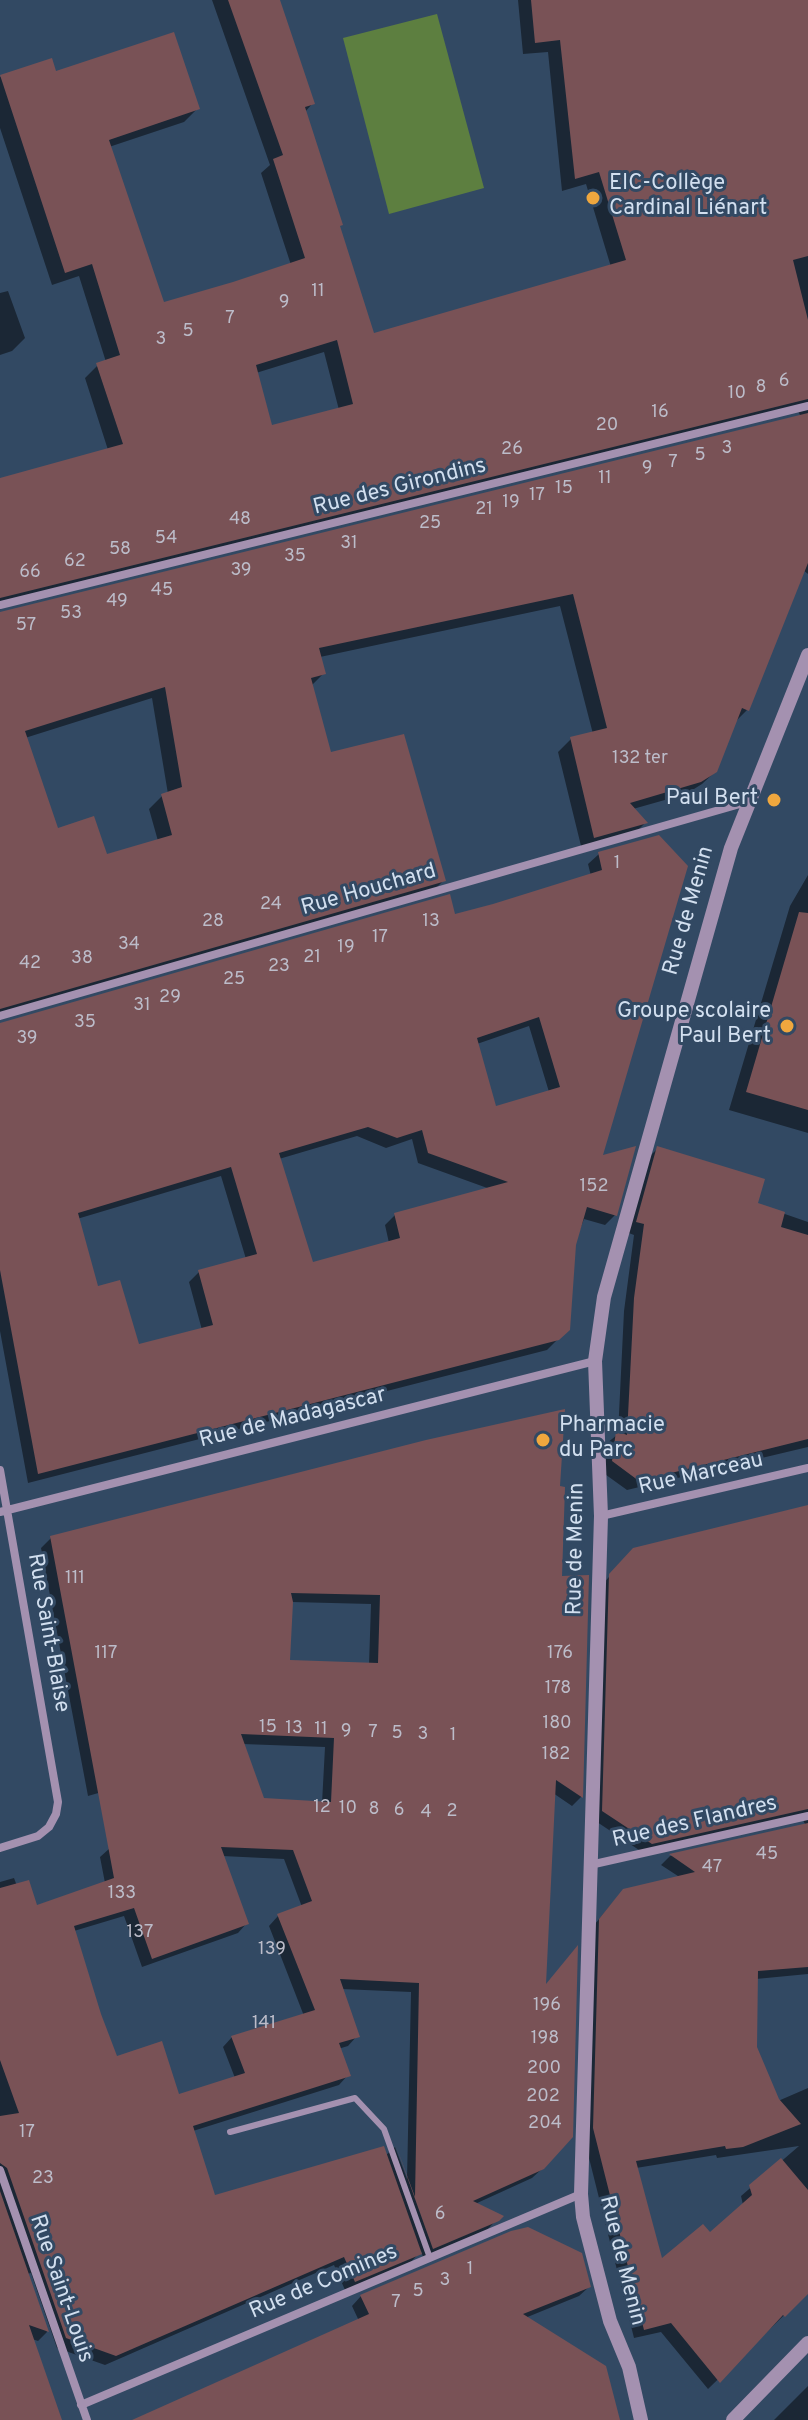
<!DOCTYPE html>
<meta charset="utf-8">
<style>
body{margin:0}
canvas{display:block;background:#324963}
</style>
<canvas width="808" height="2420"></canvas>
<script>
const c = document.querySelector('canvas').getContext('2d');
c.lineJoin = 'round';
function paint(path, color) { c.fillStyle = color; c.fill(path, 'evenodd'); }
const poly = rows => new Path2D(rows.map(r => 'M' + r).join(''));
function trace(path, color, width, dash) { c.strokeStyle = color; c.lineWidth = width; c.lineCap = dash ? 'butt' : 'round'; c.setLineDash(dash || []); c.stroke(path); }
function drawText(font, color, halo, rows, align = 'center') {
  c.font = font + ' Overpass,sans-serif'; c.lineWidth = 6; c.setLineDash([]); c.textBaseline = 'middle'; c.strokeStyle = halo; c.fillStyle = color; for (const [text, x, y, turn = 0] of rows) {
    c.save(); c.translate(x, y); c.rotate((+turn || 0) * Math.PI / 180); c.textAlign = isNaN(turn) ? turn : align; if (halo) c.strokeText(text, 0, 0); c.fillText(text, 0, 0); c.restore();
  }
}
const green = poly([
 [437,14,484,188,389,214,343,38]
]);
const shadow = poly([
 [212,0,278,0,313,103,305,112,338,228,373,336,611,267,586,184,562,191,548,52,523,54,518,0,808,0,808,574,803,570,747,710,734,723,716,771,702,784,686,794,633,809,645,823,633,835,582,850,558,752,571,739,593,734,560,606,320,657,324,673,311,686,330,755,444,880,431,893,0,1017,0,613,801,417,798,411,0,606,0,480,108,450,85,378,98,365,106,362,79,276,52,285,0,128,0,77,51,61,55,74,197,109,184,122,109,147,162,305,291,265,261,173,270,165],
 [324,352,339,410,270,428,256,373],
 [152,698,168,794,162,796,149,809,158,841,106,856,56,831,25,738],
 [8,291,25,338,12,351,0,355,0,293],
 [658,837,600,1158,615,1215,605,1225,584,1219,574,1245,568,1329,547,1350,28,1483,0,1331,0,1049,591,876,588,864,599,854],
 [529,1026,549,1092,495,1108,477,1044],
 [357,1136,386,1148,412,1139,418,1163,490,1189,395,1215,385,1225,389,1243,312,1265,279,1159],
 [221,1176,246,1259,199,1272,189,1282,202,1330,138,1347,97,1288,77,1219],
 [808,875,808,1133,729,1110,790,906],
 [658,1148,756,1204,808,1222,808,1447,627,1490,602,1472,606,1444,618,1434,624,1311,634,1235,626,1232,647,1159],
 [558,1488,560,1578,587,1577,581,1797,572,1806,553,1793,544,1987,543,2168,532,2178,475,2204,500,2216,487,2230,423,2257,421,2251,410,2263,345,2290,334,2265,105,2365,57,2348,31,2273,27,2274,47,2332,38,2341,32,2339,60,2420,0,2420,0,1882,14,1878,17,1886,36,1908,105,1883,100,1857,110,1848,140,1781,88,1796,41,1548,51,1538],
 [291,1602,371,1604,369,1665,288,1662],
 [242,1744,325,1747,322,1803,263,1800],
 [222,1856,284,1859,302,1907,278,1916,269,1926,304,2016,232,2037,223,2047,235,2078,177,2096,116,2058,99,2015,74,1931,124,1916,142,1967,238,1933,247,1923],
 [341,1989,411,1992,407,2179,395,2147,385,2156,214,2198,193,2131,339,2085,348,2075,338,2049,348,2046,357,2036],
 [808,1507,808,1974,756,1979,755,2048,778,2101,808,2088,808,2292,708,2389,661,2332,634,2338,584,2138,590,1930,614,1901,681,1878,661,1865,670,1856,806,1826,803,1820,642,1852,594,1820,601,1586,624,1560],
 [799,2146,741,2196,743,2205,710,2235,661,2262,636,2168,716,2155,717,2158],
 [589,2287,579,2296,525,2318,618,2420,137,2420,359,2321,352,2306,361,2296],
 [808,2386,808,2420,774,2420]
]);
const building = poly([
 [228,0,280,0,315,104,305,107,343,225,340,226,374,333,626,260,599,172,575,179,560,40,535,43,531,0,808,0,808,256,793,260,808,320,808,399,0,598,0,478,123,444,96,363,120,355,92,264,65,273,0,75,52,58,56,71,174,32,200,109,109,140,164,302,233,282,305,258,273,159,283,155],
 [337,340,353,404,272,425,256,365],
 [808,413,808,563,749,711,742,708,717,772,701,782,630,803,648,823,594,838,570,737,607,728,573,594,319,648,326,674,311,678,331,752,404,734,446,881,0,1009,0,612],
 [165,687,182,787,161,794,172,835,107,854,94,816,58,828,25,731],
 [659,835,688,866,603,1155,636,1146,617,1216,587,1207,576,1245,570,1330,559,1340,38,1474,0,1270,0,1023,450,894,455,914,493,904,602,870,598,852],
 [539,1017,560,1087,496,1106,477,1038],
 [368,1127,397,1138,422,1130,428,1153,508,1182,394,1213,400,1238,313,1262,279,1153],
 [231,1167,257,1254,198,1270,213,1325,139,1344,120,1280,98,1286,78,1213],
 [799,912,808,913,808,1110,746,1092],
 [657,1146,765,1179,758,1203,785,1212,781,1227,808,1235,808,1439,639,1481,612,1461,616,1431,627,1435,634,1298,644,1224,636,1222],
 [565,1409,560,1486,565,1487,562,1576,589,1575,583,1798,556,1780,546,1984,578,1945,573,2137,544,2169,473,2201,504,2216,499,2221,433,2249,395,2143,415,2197,419,1983,340,1979,360,2037,339,2043,351,2076,193,2126,215,2195,384,2146,422,2254,355,2282,344,2257,116,2356,66,2338,7,2168,0,2163,0,2116,19,2113,0,2060,0,1888,29,1880,37,1905,114,1878,50,1536,426,1440],
 [291,1593,380,1595,378,1663,290,1660,293,1602],
 [241,1734,334,1738,331,1802,264,1798],
 [221,1847,293,1850,312,1901,277,1914,315,2010,231,2036,245,2073,179,2094,162,2041,117,2056,101,2014,74,1926,134,1908,152,1959,249,1924],
 [808,1505,808,1809,652,1844,602,1811,609,1574,633,1548],
 [808,1823,808,1967,758,1971,757,2047,779,2099,801,2124,743,2147,726,2149,725,2146,636,2161,662,2258,703,2224,710,2232,752,2195,749,2185,781,2158,808,2190,808,2294,785,2317,783,2315,720,2383,671,2323,644,2330,593,2128,599,1919,623,1889,695,1872,669,1854],
 [0,2191,49,2332,29,2325,62,2420,0,2420],
 [528,2227,582,2253,591,2287,523,2314,606,2366,620,2420,132,2420,369,2314,360,2295,511,2231]
]);
const service = poly([
 [230,2132,355,2098,384,2129,430,2258]
]);
const minor = poly([
 [0,605,808,406],
 [0,1016,747,802],
 [0,1470,58,1802,56,1814,49,1827,38,1836,0,1848],
 [0,1512,595,1361],
 [601,1516,808,1468],
 [590,1865,808,1816],
 [0,2170,87,2420],
 [81,2405,581,2194]
]);
const tertiary = poly([
 [641,2420,629,2367,610,2321,583,2217,581,2194,601,1516,595,1361,604,1297,731,848,808,655],
 [733,2420,808,2343]
]);
const markers = [
 [593,198,8,"#efa73e"],
 [774,800,8,"#efa73e"],
 [787,1026,8,"#efa73e"],
 [543,1440,8,"#efa73e"]
];
const numberNames = [
 ["11",318,292],
 ["9",284,303],
 ["7",230,319],
 ["5",188,332],
 ["3",161,340],
 ["6",784,382],
 ["8",761,388],
 ["10",737,394],
 ["16",660,413],
 ["20",607,426],
 ["3",727,449],
 ["26",512,450],
 ["5",700,456],
 ["7",673,463],
 ["9",647,469],
 ["11",605,479],
 ["15",564,489],
 ["17",537,496],
 ["19",511,503],
 ["21",484,510],
 ["48",240,520],
 ["25",430,524],
 ["54",166,539],
 ["31",349,544],
 ["58",120,550],
 ["35",295,557],
 ["62",75,562],
 ["39",241,571],
 ["66",30,573],
 ["45",162,591],
 ["49",117,602],
 ["53",71,614],
 ["57",26,626],
 ["132 ter",640,759],
 ["1",617,864],
 ["24",271,905],
 ["28",213,922],
 ["13",431,922],
 ["17",380,938],
 ["34",129,945],
 ["19",346,948],
 ["21",312,958],
 ["38",82,959],
 ["42",30,964],
 ["23",279,967],
 ["25",234,980],
 ["29",170,998],
 ["31",142,1006],
 ["35",85,1023],
 ["39",27,1039],
 ["152",594,1187],
 ["111",75,1579],
 ["117",106,1654],
 ["176",560,1654],
 ["178",558,1689],
 ["180",557,1724],
 ["15",268,1728],
 ["13",294,1729],
 ["11",321,1730],
 ["9",346,1732],
 ["7",373,1733],
 ["5",397,1734],
 ["3",423,1735],
 ["1",453,1736],
 ["182",556,1755],
 ["12",322,1808],
 ["10",348,1809],
 ["8",374,1810],
 ["6",399,1811],
 ["2",452,1812],
 ["4",426,1813],
 ["45",767,1855],
 ["47",712,1868],
 ["133",122,1894],
 ["137",140,1933],
 ["139",272,1950],
 ["196",547,2006],
 ["141",264,2024],
 ["198",545,2039],
 ["200",544,2069],
 ["202",543,2097],
 ["204",545,2124],
 ["17",27,2133],
 ["23",43,2179],
 ["6",440,2215],
 ["1",470,2270],
 ["3",445,2281],
 ["5",418,2292],
 ["7",396,2303]
];
const poiNames = [
 ["EIC-Collège",609,185],
 ["Cardinal Liénart",609,210],
 ["Paul Bert",758,800,"right"],
 ["Groupe scolaire",771,1013,"right"],
 ["Paul Bert",771,1038,"right"],
 ["Pharmacie",559,1427],
 ["du Parc",559,1452]
];
const streetNames = [
 ["Rue des Girondins",400,488,-14],
 ["Rue Houchard",369,891,-16],
 ["Rue de Menin",690,911,-74],
 ["Rue de Madagascar",293,1419,-14],
 ["Rue Marceau",701,1475,-13],
 ["Rue de Menin",577,1549,-89],
 ["Rue Saint-Blaise",47,1633,80],
 ["Rue des Flandres",695,1823,-13],
 ["Rue de Menin",621,2261,76],
 ["Rue de Comines",324,2283,-23],
 ["Rue Saint-Louis",60,2289,71]
];
paint(green, '#5d7f40');
paint(shadow, '#0007');
paint(building, '#795256');
trace(service, '#a491b0', 6);
trace(minor, '#a491b0', 8);
trace(tertiary, '#a491b0', 14);
for (const [x, y, r, color] of markers) { const dot = new Path2D(); dot.arc(x, y, r, 0, 2 * Math.PI); c.fillStyle = color; c.fill(dot); trace(dot, '#324963', 3); }
drawText('18px', '#bcbcc9', null, numberNames);
drawText('22px', '#d2dfef', '#324963', poiNames, 'left');
drawText('22px', '#d2dfef', '#324963', streetNames);
</script>
